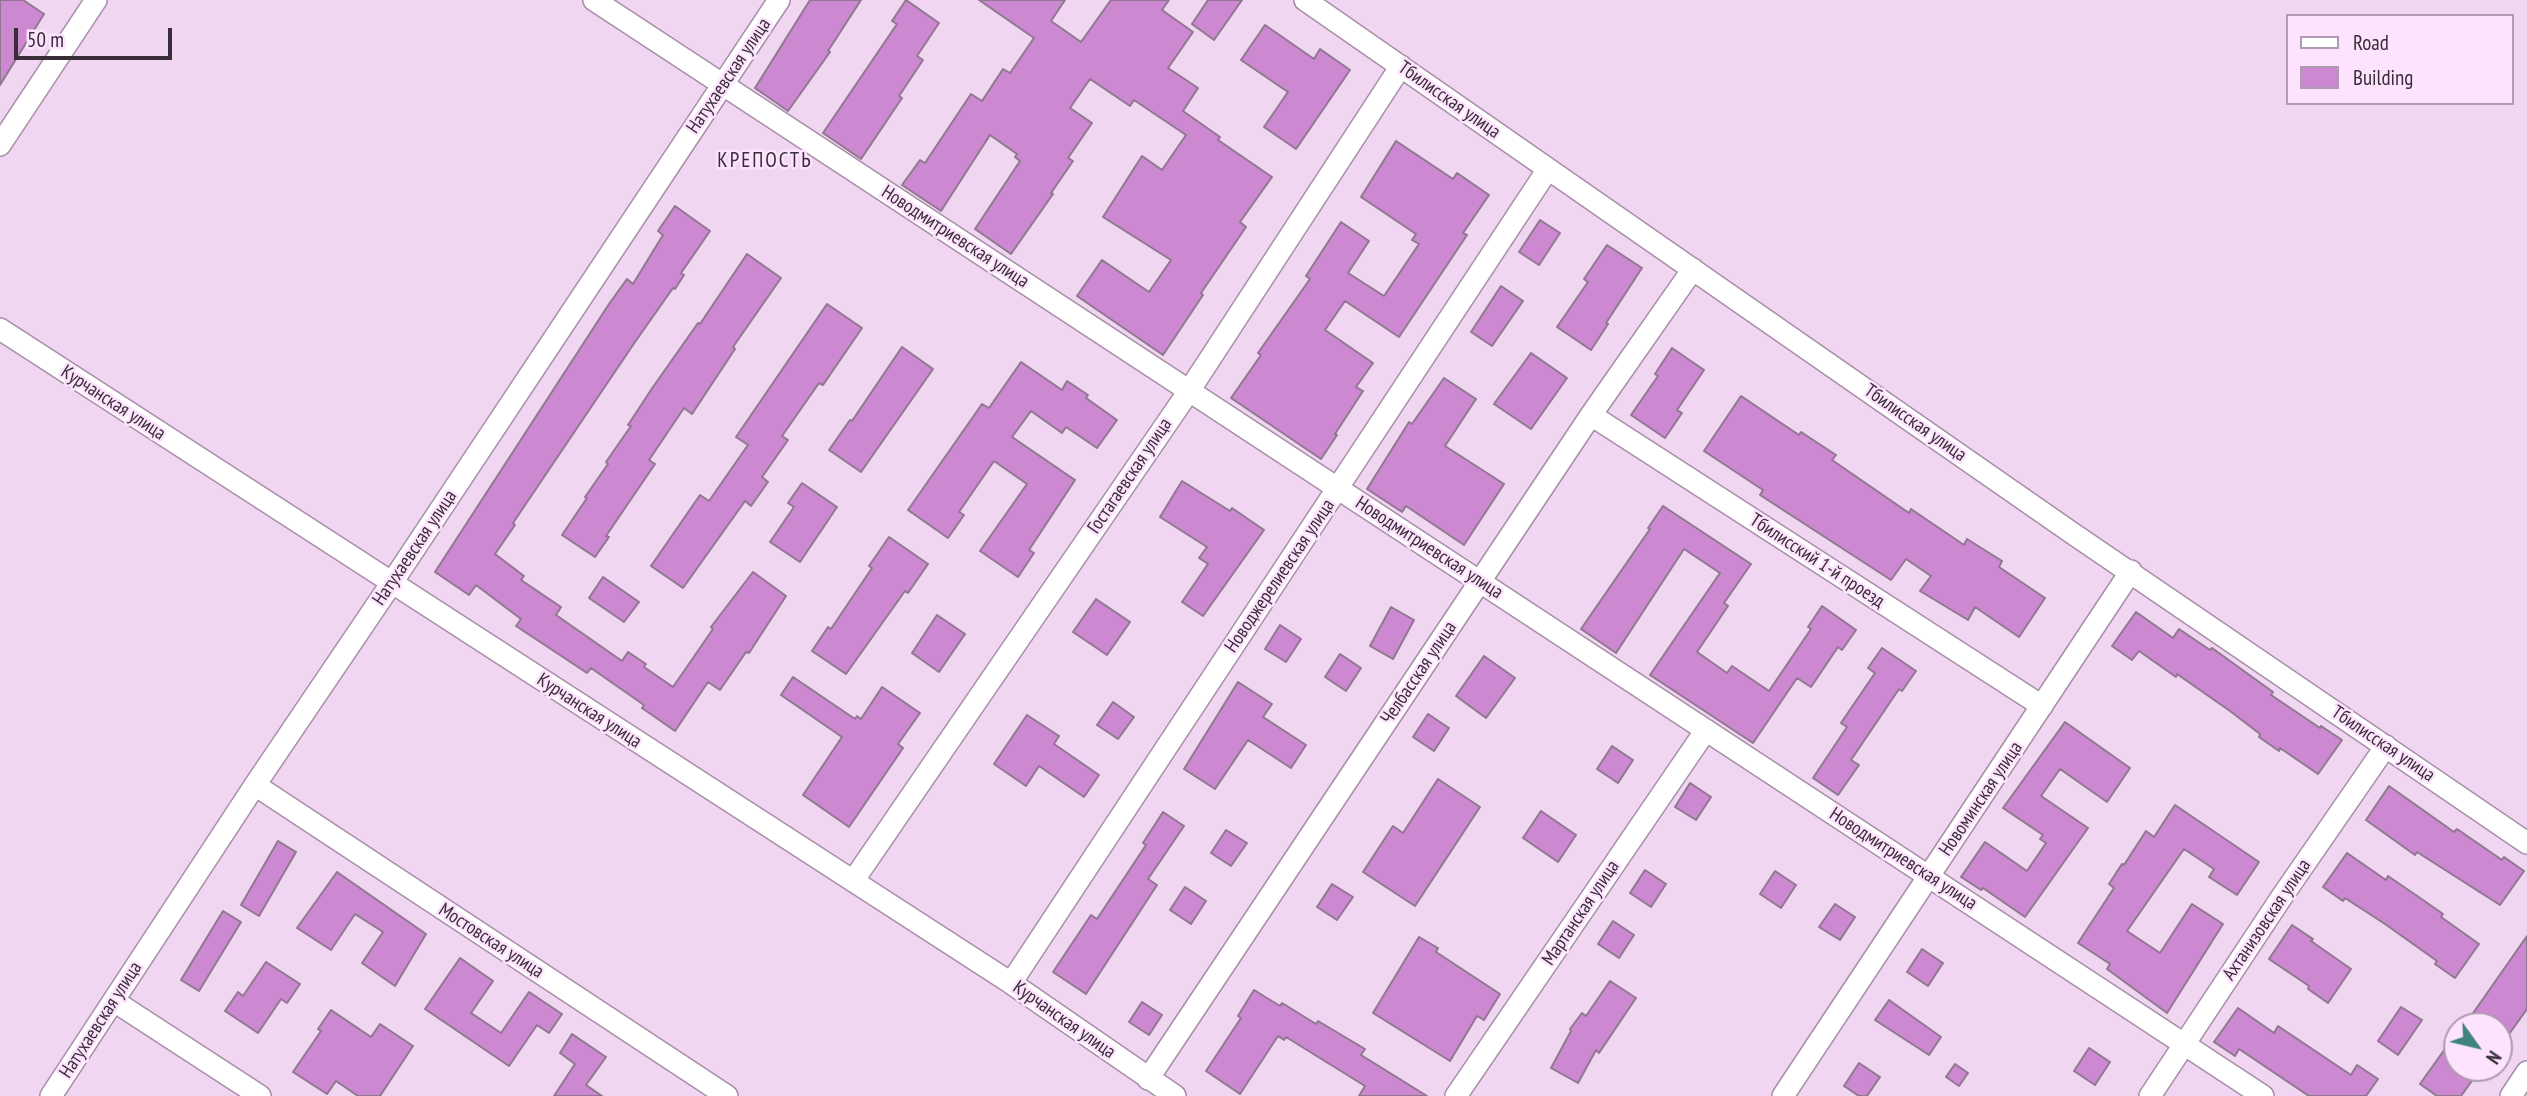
<!DOCTYPE html>
<meta charset="utf-8">
<style>
body{margin:0}
#map{position:relative;width:2527px;height:1096px;overflow:hidden;background:#f0d6f1;font-family:"PT Sans Narrow",sans-serif}
canvas{display:block}
.legend{position:absolute;left:2286px;top:14px;width:228px;height:91px;box-sizing:border-box;background:#fee3ff;border:2px solid #af9baf;margin:0;padding:9px 12px;list-style:none;font-size:21px;color:#382e38}
.legend li{display:flex;align-items:center;gap:14px;height:35px}
.legend b{width:35px;border:2px solid #af9baf}
.north{position:absolute;left:2443px;top:1012px;width:70px;height:70px;box-sizing:border-box;background:#fee3ff;border:2px solid #af9baf;border-radius:50%;rotate:124deg;font-size:19px;font-weight:700;line-height:28px;text-align:center;color:#382e38}
.north::after{content:'';display:block;margin:auto;width:24px;height:32px;background:#3f847c;clip-path:polygon(50% 0,100% 100%,50% 72%,0 100%)}
.scale{position:absolute;left:14px;top:28px;width:158px;height:32px;box-sizing:border-box;border:4px solid #382e38;border-top:0;padding-left:9px;font-size:21px;line-height:24px;white-space:nowrap;color:#382e38;-webkit-text-stroke:5px #fee3ff;paint-order:stroke}
</style>
<div id="map">
<canvas width="2527" height="1096"></canvas>
<ul class="legend">
<li><b style="height:9px;background:#fff"></b>Road</li>
<li><b style="height:19px;background:#cc88d0"></b>Building</li>
</ul>
<div class="north">N</div>
<div class="scale">50 m</div>
</div>
<script>
const c = document.querySelector('canvas').getContext('2d');
c.lineJoin = 'round';
function paint(path, color) { c.fillStyle = color; c.fill(path, 'evenodd'); }
const poly = rows => new Path2D(rows.map(r => 'M' + r).join(''));
function trace(path, color, width, dash) { c.strokeStyle = color; c.lineWidth = width; c.lineCap = dash ? 'butt' : 'round'; c.setLineDash(dash || []); c.stroke(path); }
function drawText(font, color, halo, rows, align = 'center') {
  c.font = font + ' "PT Sans Narrow",sans-serif'; c.lineWidth = 5; c.setLineDash([]); c.textBaseline = 'middle'; c.strokeStyle = halo; c.fillStyle = color; for (const [text, x, y, turn = 0] of rows) {
    c.save(); c.translate(x, y); c.rotate((+turn || 0) * Math.PI / 180); c.textAlign = isNaN(turn) ? turn : align; if (halo) c.strokeText(text, 0, 0); c.fillText(text, 0, 0); c.restore();
  }
}
const building = poly([
 [0,0,23,0,44,14,0,85,0,0],
 [810,0,861,0,828,51,830,52,788,111,755,88,810,0],
 [906,0,939,23,917,56,923,60,899,96,902,98,861,159,823,133,897,24,892,21,906,0],
 [979,0,1065,0,1051,21,1081,42,1111,0,1169,0,1162,10,1193,32,1168,68,1198,88,1183,111,1220,137,1218,140,1272,177,1240,222,1246,227,1201,293,1203,295,1163,355,1077,296,1102,260,1149,292,1171,260,1103,217,1142,156,1162,170,1186,135,1134,100,1130,106,1090,79,1070,108,1092,123,1068,158,1073,161,1051,193,1053,194,1011,254,975,229,1020,161,1015,157,1017,154,990,135,941,211,902,185,920,160,925,163,971,94,982,101,1003,69,1010,73,1034,38,979,0],
 [1208,0,1242,0,1214,40,1192,24,1208,0],
 [1265,25,1314,59,1320,49,1350,70,1296,149,1264,127,1288,92,1241,60,1265,25],
 [1396,141,1453,179,1457,173,1489,195,1463,233,1467,235,1399,337,1345,301,1325,330,1373,363,1356,387,1363,391,1335,434,1337,435,1321,459,1231,398,1261,355,1258,353,1310,279,1306,276,1341,222,1369,241,1348,273,1384,296,1419,244,1412,240,1416,234,1361,197,1396,141],
 [675,206,710,231,681,273,684,275,675,289,673,288,635,342,513,523,515,525,495,554,524,576,521,580,561,607,556,615,622,661,628,652,646,664,644,667,673,687,713,629,711,627,753,572,786,596,749,653,746,652,720,690,708,682,675,731,642,708,644,705,591,668,587,673,516,626,521,619,476,585,469,595,435,572,609,304,627,279,633,284,663,235,658,231,675,206],
 [1540,220,1560,233,1539,265,1519,252,1540,220],
 [1607,245,1642,268,1606,323,1608,324,1591,350,1557,327,1588,282,1584,279,1607,245],
 [747,254,781,278,733,347,735,349,692,414,684,408,649,460,655,464,606,536,609,537,595,557,562,535,587,498,585,497,608,464,606,462,631,426,628,425,653,387,698,323,700,324,747,254],
 [1501,286,1523,301,1492,346,1471,332,1501,286],
 [827,304,862,328,823,385,819,383,782,436,788,440,762,477,768,482,751,506,745,501,683,588,651,566,700,495,709,501,748,445,736,437,827,304],
 [902,347,933,369,861,472,829,450,850,420,852,421,902,347],
 [1672,348,1704,370,1677,410,1682,413,1665,438,1631,415,1658,376,1655,374,1672,348],
 [1531,353,1567,378,1531,429,1494,404,1531,353],
 [1021,362,1062,390,1067,381,1088,395,1086,398,1117,420,1097,448,1066,427,1062,433,1031,411,1012,437,1075,480,1029,550,1034,553,1018,577,980,551,1027,484,994,461,959,512,964,515,948,538,908,510,982,404,989,408,1021,362],
 [1444,378,1476,399,1445,446,1504,484,1464,545,1406,506,1402,512,1367,489,1409,422,1412,424,1444,378],
 [1741,396,1799,435,1801,432,1836,455,1832,460,1909,513,1911,509,1964,545,1967,539,2002,561,1999,567,2045,598,2019,637,1975,607,1968,620,1920,591,1931,576,1906,559,1891,580,1760,495,1763,490,1704,451,1741,396],
 [1182,481,1230,511,1232,508,1264,530,1203,616,1182,602,1208,564,1199,558,1207,547,1160,517,1182,481],
 [802,483,837,507,800,562,770,542,794,507,788,503,802,483],
 [1663,506,1751,564,1724,603,1728,606,1697,652,1727,673,1732,666,1769,691,1811,629,1808,627,1822,606,1856,630,1842,650,1838,647,1811,687,1797,678,1753,743,1650,675,1720,573,1684,549,1616,653,1581,629,1650,529,1648,528,1663,506],
 [889,537,928,564,908,593,905,591,846,674,812,651,828,627,831,629,872,568,869,566,889,537],
 [603,577,639,602,624,622,589,598,603,577],
 [1096,599,1130,622,1107,655,1073,632,1096,599],
 [1391,607,1414,620,1393,659,1370,646,1391,607],
 [2136,612,2173,638,2179,629,2210,650,2212,648,2273,692,2271,695,2320,728,2321,726,2342,740,2318,774,2280,748,2279,751,2259,737,2260,734,2230,711,2177,674,2176,677,2139,651,2132,660,2112,646,2136,612],
 [937,615,965,634,939,672,912,653,937,615],
 [1280,625,1301,639,1286,662,1265,649,1280,625],
 [1882,648,1916,671,1902,691,1899,689,1851,760,1859,765,1838,795,1813,778,1847,727,1841,723,1875,673,1868,668,1882,648],
 [1340,654,1361,668,1346,691,1325,677,1340,654],
 [1484,656,1515,678,1486,718,1456,696,1484,656],
 [793,677,855,719,857,716,861,719,882,687,920,713,898,744,903,748,849,827,803,795,842,737,781,695,793,677],
 [1238,682,1272,704,1263,717,1306,745,1291,768,1248,740,1215,789,1184,769,1238,682],
 [1113,702,1134,717,1118,739,1097,725,1113,702],
 [1428,714,1449,728,1434,751,1413,737,1428,714],
 [1027,715,1059,736,1054,744,1099,775,1084,797,1039,766,1026,786,994,764,1027,715],
 [2065,722,2130,768,2107,802,2060,769,2041,796,2088,828,2025,917,1983,888,1981,890,1961,877,1985,842,2027,871,2046,843,2040,839,2043,835,2003,808,2065,722],
 [1612,746,1633,760,1618,783,1597,769,1612,746],
 [1438,779,1480,807,1415,906,1363,872,1393,826,1403,833,1438,779],
 [1690,783,1711,797,1696,820,1675,807,1690,783],
 [2389,786,2454,832,2457,829,2502,860,2504,857,2524,871,2500,905,2417,852,2415,855,2366,820,2389,786],
 [2175,805,2259,862,2237,895,2209,877,2214,869,2184,849,2127,931,2160,953,2192,904,2223,924,2167,1013,2107,969,2110,964,2078,943,2114,888,2109,884,2122,864,2124,865,2146,831,2154,837,2175,805],
 [1541,811,1576,835,1558,862,1523,838,1541,811],
 [1163,812,1184,826,1148,879,1157,885,1086,994,1053,972,1091,915,1097,919,1146,845,1143,843,1163,812],
 [1226,830,1247,843,1231,866,1211,853,1226,830],
 [278,841,296,852,259,916,241,905,278,841],
 [2347,853,2386,880,2388,876,2423,900,2443,914,2441,917,2479,944,2455,978,2435,964,2437,961,2385,924,2345,898,2343,901,2323,887,2347,853],
 [1645,870,1666,884,1651,907,1630,893,1645,870],
 [1775,871,1796,885,1781,908,1760,894,1775,871],
 [337,872,426,934,395,986,362,963,383,932,355,914,331,950,297,928,337,872],
 [1332,884,1353,897,1337,920,1317,907,1332,884],
 [1185,887,1206,901,1191,924,1170,910,1185,887],
 [1835,904,1855,917,1840,940,1819,927,1835,904],
 [223,911,241,922,199,991,181,980,223,911],
 [1613,921,1634,935,1619,958,1598,944,1613,921],
 [2292,925,2313,939,2311,941,2351,969,2328,1003,2308,989,2309,986,2269,959,2292,925],
 [2527,936,2527,1009,2499,1048,2499,1026,2464,1026,2527,936],
 [1419,937,1438,948,1436,952,1500,994,1484,1020,1477,1016,1450,1061,1373,1013,1419,937],
 [1922,949,1943,963,1928,986,1907,972,1922,949],
 [460,958,493,981,471,1013,501,1033,529,992,562,1014,549,1033,537,1025,509,1066,425,1009,460,958],
 [266,962,300,984,287,1003,281,999,258,1033,225,1011,238,992,243,996,266,962],
 [1610,981,1636,998,1599,1053,1596,1050,1578,1083,1551,1068,1571,1031,1570,1029,1582,1013,1586,1016,1610,981],
 [1254,990,1280,1006,1282,1003,1316,1024,1318,1021,1365,1049,1361,1055,1427,1096,1359,1096,1365,1086,1286,1037,1284,1040,1278,1036,1240,1094,1206,1071,1241,1018,1238,1016,1254,990],
 [1889,1000,1941,1037,1929,1055,1875,1020,1889,1000],
 [1142,1002,1162,1015,1149,1035,1129,1022,1142,1002],
 [2401,1007,2422,1020,2398,1055,2378,1041,2401,1007],
 [2238,1008,2274,1033,2278,1026,2351,1075,2357,1065,2378,1079,2366,1096,2309,1096,2239,1049,2235,1056,2214,1042,2238,1008],
 [331,1010,371,1037,380,1024,413,1046,380,1096,358,1096,336,1081,327,1094,293,1072,321,1031,318,1029,331,1010],
 [2457,1032,2457,1068,2481,1068,2461,1096,2437,1096,2420,1084,2457,1032],
 [572,1034,606,1057,586,1085,602,1096,554,1096,575,1064,560,1053,572,1034],
 [2089,1048,2110,1062,2095,1085,2074,1071,2089,1048],
 [1859,1063,1880,1077,1867,1096,1859,1096,1844,1086,1859,1063],
 [1955,1064,1968,1073,1959,1086,1946,1077,1955,1064]
]);
const minor = poly([
 [594,0,2263,1096],
 [1305,0,2072,533,2527,843],
 [0,145,96,0],
 [0,329,1011,983,1175,1096],
 [1591,415,2042,706],
 [255,785,727,1096],
 [853,881,1189,391,1401,66],
 [1011,983,1548,169],
 [114,1001,260,1096],
 [1148,1079,1591,415,1693,269],
 [51,1096,255,785,391,584,779,0],
 [1456,1096,1706,730],
 [1783,1096,2131,571],
 [2150,1096,2281,898,2386,746],
 [2511,1096,2527,1072]
]);
const streetNames = [
 ["Натухаевская улица",729,76,-56],
 ["Тбилисская улица",1449,100,35],
 ["Новодмитриевская улица",955,237,33],
 ["Курчанская улица",113,403,33],
 ["Тбилисская улица",1915,423,35],
 ["Гостагаевская улица",1130,476,-56],
 ["Натухаевская улица",415,548,-56],
 ["Новодмитриевская улица",1429,548,33],
 ["Тбилисский 1-й проезд",1817,561,33],
 ["Новоджерелиевская улица",1280,576,-56],
 ["Челбасская улица",1419,673,-56],
 ["Курчанская улица",589,711,33],
 ["Тбилисская улица",2383,744,34],
 ["Новоминская улица",1981,799,-56],
 ["Новодмитриевская улица",1903,859,33],
 ["Мартанская улица",1581,913,-56],
 ["Ахтанизовская улица",2267,920,-56],
 ["Мостовская улица",491,941,33],
 ["Натухаевская улица",101,1020,-57],
 ["Курчанская улица",1064,1020,35]
];
const neighbourhoodNames = [
 ["КРЕПОСТЬ",765,161]
];
paint(building, '#cc88d0');
trace(building, '#8f7890', 2);
trace(minor, '#a78ea8', 24);
trace(minor, '#fff', 21);
drawText('19px', '#382e38', '#fee3ff', streetNames);
c.letterSpacing = '2px';
drawText('21px', '#382e38', '#fee3ff', neighbourhoodNames);
c.letterSpacing = '0px';
</script>
